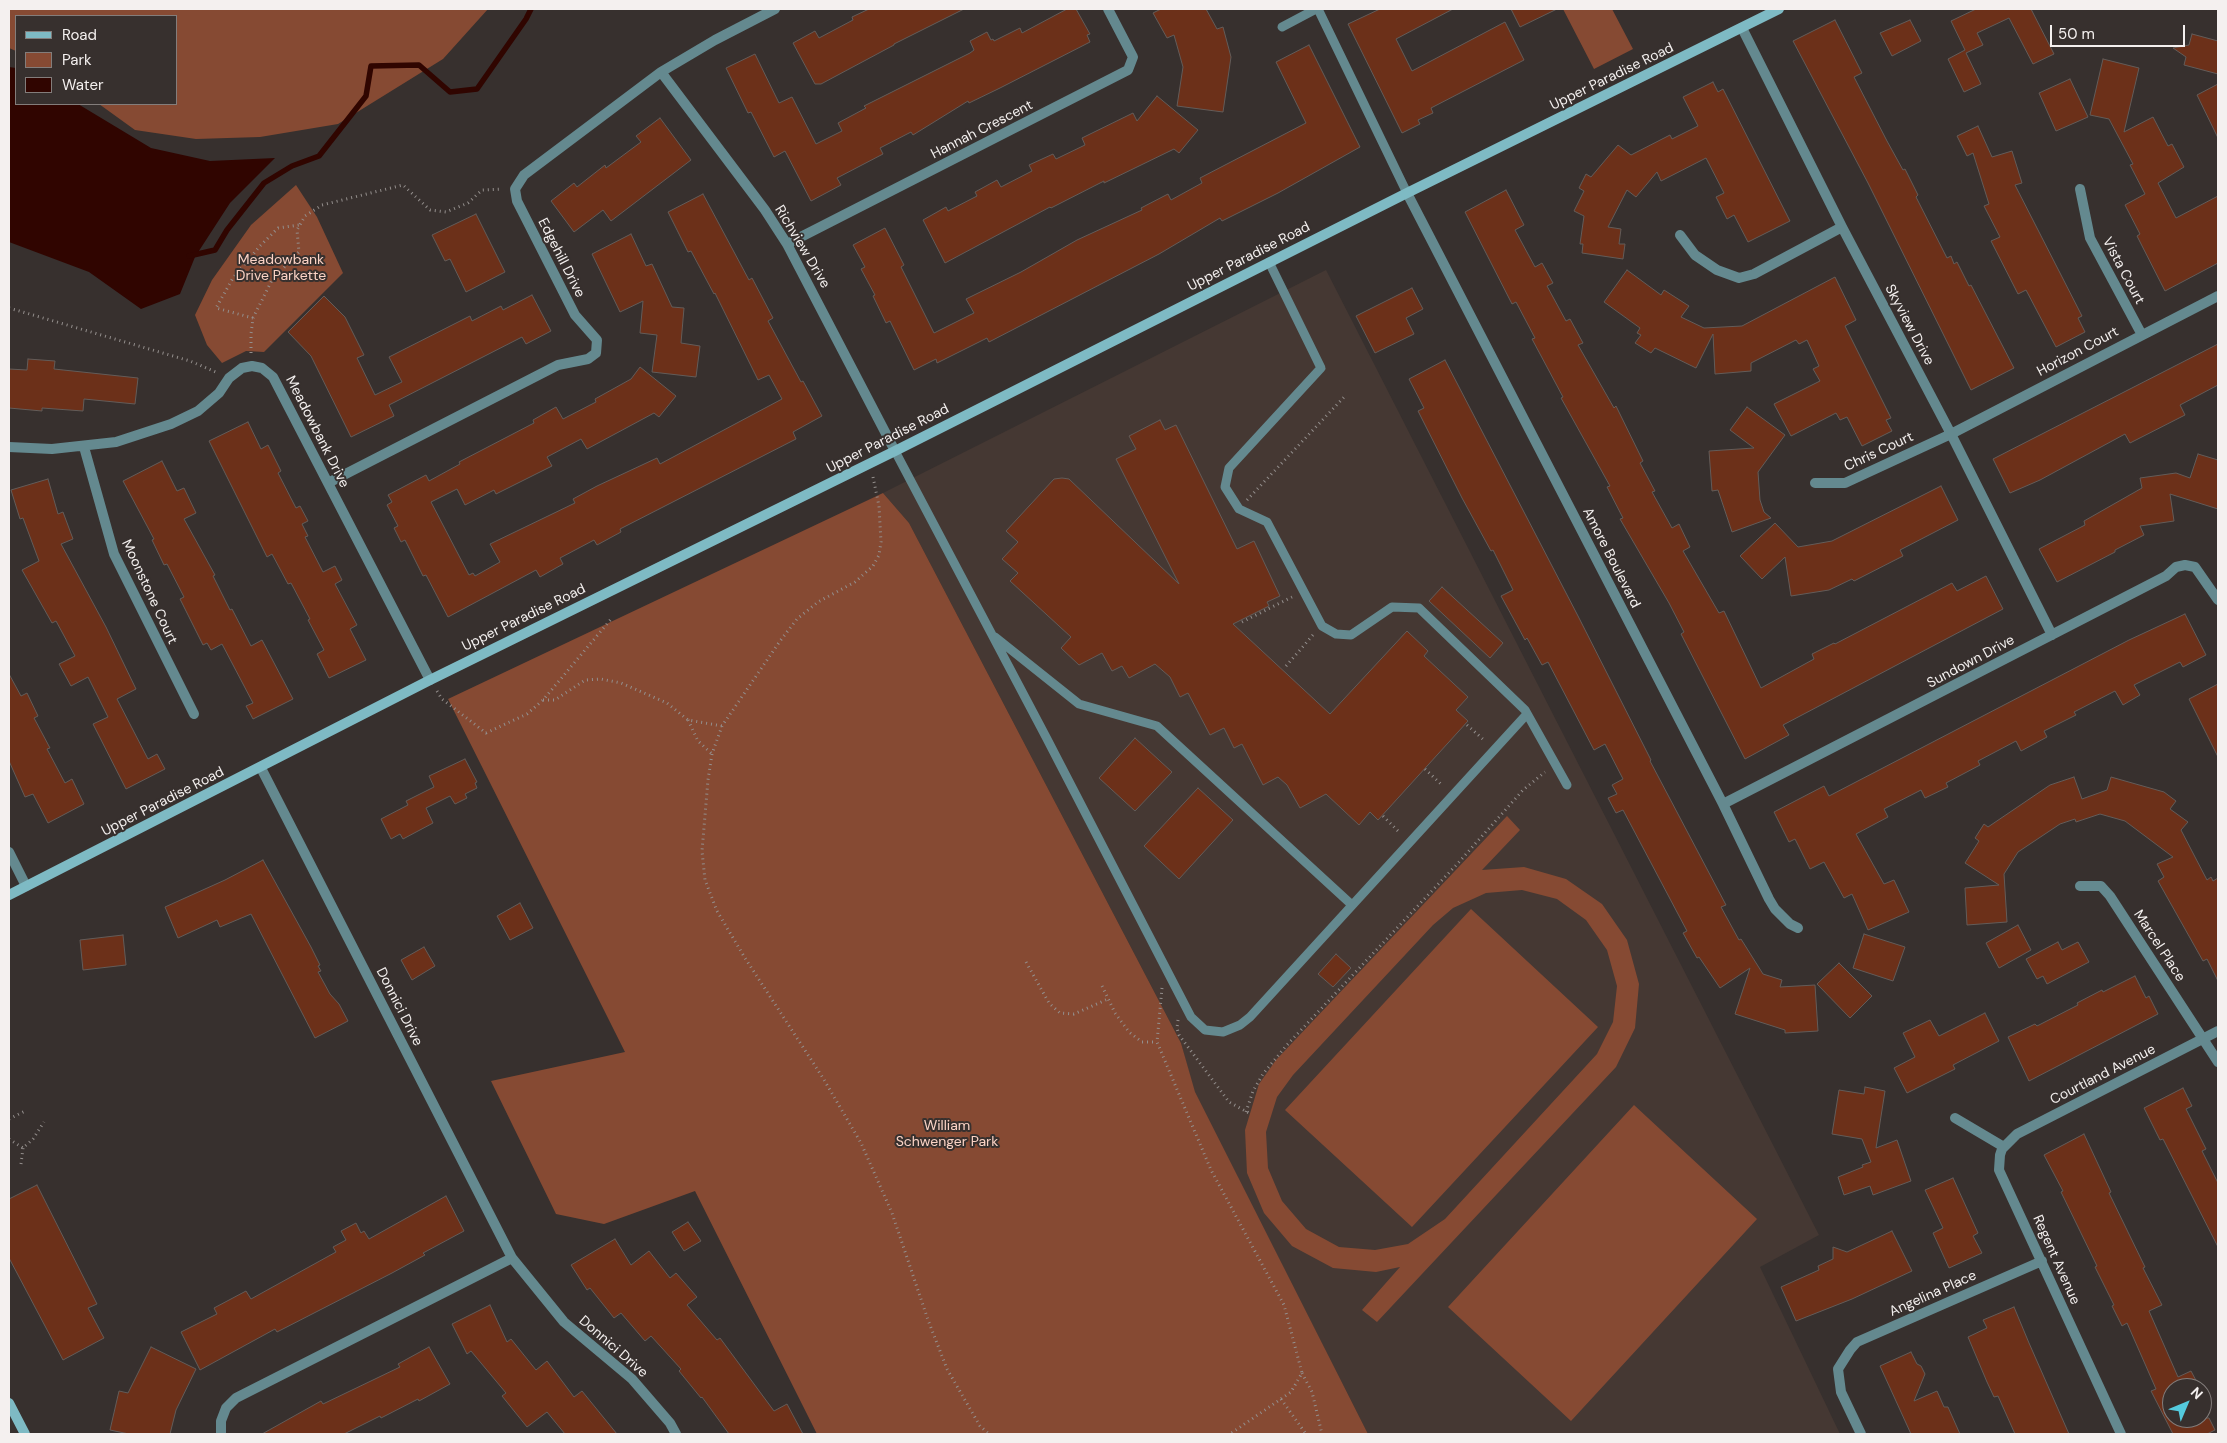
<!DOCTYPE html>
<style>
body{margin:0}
#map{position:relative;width:2227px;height:1443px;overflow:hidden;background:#37302e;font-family:"DM Sans",sans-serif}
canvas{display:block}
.frame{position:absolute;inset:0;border:10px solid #f4f0ef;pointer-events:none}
.legend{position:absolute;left:15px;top:15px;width:162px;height:90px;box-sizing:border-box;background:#37302e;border:1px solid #837d7b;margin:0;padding:6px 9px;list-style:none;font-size:15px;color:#f4f0ef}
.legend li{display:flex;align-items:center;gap:10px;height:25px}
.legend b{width:25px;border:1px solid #837d7b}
.north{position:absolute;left:2162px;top:1378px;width:50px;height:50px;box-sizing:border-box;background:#37302e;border:1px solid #837d7b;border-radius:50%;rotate:45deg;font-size:14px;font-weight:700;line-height:20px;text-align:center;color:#f4f0ef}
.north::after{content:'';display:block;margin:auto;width:18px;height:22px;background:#54cadd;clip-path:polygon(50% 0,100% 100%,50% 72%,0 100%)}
.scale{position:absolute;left:2050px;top:25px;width:135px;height:22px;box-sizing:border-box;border:2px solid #f4f0ef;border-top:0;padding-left:6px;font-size:15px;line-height:18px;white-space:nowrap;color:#f4f0ef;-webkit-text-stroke:4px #37302e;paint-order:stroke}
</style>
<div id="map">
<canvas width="2227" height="1443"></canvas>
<div class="frame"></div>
<ul class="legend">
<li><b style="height:6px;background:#7ebac4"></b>Road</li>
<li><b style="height:14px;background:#864a33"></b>Park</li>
<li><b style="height:14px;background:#300500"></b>Water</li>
</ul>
<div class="north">N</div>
<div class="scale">50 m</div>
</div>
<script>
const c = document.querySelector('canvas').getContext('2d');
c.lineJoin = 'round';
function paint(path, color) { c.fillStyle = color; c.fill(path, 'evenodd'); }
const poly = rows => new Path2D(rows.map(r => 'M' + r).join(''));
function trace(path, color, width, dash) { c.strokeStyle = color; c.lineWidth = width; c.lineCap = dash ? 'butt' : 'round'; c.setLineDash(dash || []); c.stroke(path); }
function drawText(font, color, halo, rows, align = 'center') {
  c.font = font + ' "DM Sans",sans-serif'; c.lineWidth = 4; c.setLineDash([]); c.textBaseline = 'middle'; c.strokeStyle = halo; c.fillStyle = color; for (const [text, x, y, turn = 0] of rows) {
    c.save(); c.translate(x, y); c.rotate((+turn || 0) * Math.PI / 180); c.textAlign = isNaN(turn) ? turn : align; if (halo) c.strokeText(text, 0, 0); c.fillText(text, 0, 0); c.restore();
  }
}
const built = poly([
 [1326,270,1819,1235,1760,1267,1840,1434,1368,1434,1194,1092,1181,1043,909,523,883,493]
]);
const green = poly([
 [9,9,488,9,443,59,338,124,260,137,196,139,135,130,99,104,176,104,176,16,16,16,16,51,9,48],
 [1563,9,1612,9,1633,49,1594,69],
 [296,185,317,217,343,273,264,352,246,351,222,363,207,345,195,315,212,280,251,225],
 [883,493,909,523,1181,1043,1195,1092,1368,1434,817,1434,695,1191,604,1224,556,1214,491,1081,625,1052,448,699],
 [1507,816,1520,830,1482,870,1524,867,1566,879,1602,904,1627,940,1639,984,1635,1028,1616,1067,1377,1322,1362,1310,1400,1267,1376,1272,1333,1268,1292,1246,1264,1213,1247,1173,1245,1130,1259,1084,1276,1060],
 [1522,890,1557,899,1586,920,1607,950,1617,986,1613,1022,1597,1054,1445,1219,1408,1244,1375,1250,1339,1247,1306,1229,1282,1201,1268,1168,1266,1132,1277,1097,1293,1075,1433,925,1453,908,1486,893],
 [1471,909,1598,1027,1412,1227,1285,1110],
 [1634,1105,1757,1219,1571,1421,1448,1307]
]);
const water = poly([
 [9,67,16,68,16,104,78,104,151,148,210,161,275,158,230,203,195,257,180,294,141,309,89,272,9,242]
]);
const stream = poly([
 [189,256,215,250,227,230,264,183,292,166,319,156,366,96,371,66,419,65,450,92,477,89,526,19,531,9]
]);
const building = poly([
 [869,9,964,9,894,44,894,45,821,84,815,84,793,43,815,31,819,38,853,20,852,17,869,9],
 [1067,9,1076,9,1090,34,1087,35,1090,42,1000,88,969,103,968,101,913,135,911,132,880,148,883,154,837,178,841,185,811,201,785,151,774,157,751,112,748,113,726,68,755,54,779,103,792,97,816,144,842,131,838,123,866,108,864,106,970,53,974,50,970,41,987,32,991,40,993,39,994,41,1020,28,1022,33,1067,9],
 [1161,9,1206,9,1217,29,1223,27,1231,57,1223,112,1177,106,1183,67,1174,35,1167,38,1153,13,1161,9],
 [1380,9,1453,9,1396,39,1412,71,1505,22,1524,60,1431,108,1433,113,1418,120,1420,124,1402,133,1348,24,1380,9],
 [1511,9,1557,9,1520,27,1511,9],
 [1976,9,2031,9,2054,54,2033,64,2009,18,1977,33,1983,45,1966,53,1981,84,1964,92,1948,59,1965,50,1951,21,1976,9],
 [1835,20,1862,73,1854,77,1887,141,1903,170,1905,169,1918,195,1916,197,1947,258,1951,256,1954,264,1957,262,1969,286,1971,285,2014,368,1971,390,1868,183,1793,41,1835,20],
 [1910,20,1921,41,1892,56,1880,33,1910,20],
 [2192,34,2218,41,2218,74,2184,65,2186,57,2173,48,2189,45,2192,34],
 [1309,45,1360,147,1278,193,1222,221,1220,218,1159,254,989,342,987,338,937,363,936,359,914,370,890,321,886,323,873,296,875,295,861,269,865,267,853,245,885,228,904,265,901,267,934,333,974,313,966,299,1021,272,1077,240,1142,210,1141,208,1168,194,1171,200,1202,183,1200,178,1306,123,1276,62,1309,45],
 [2103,59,2139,68,2124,132,2153,117,2168,146,2172,144,2184,167,2158,183,2176,218,2218,196,2218,263,2165,291,2137,236,2140,234,2125,205,2145,194,2130,165,2133,164,2109,119,2090,115,2103,59],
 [2070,79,2088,117,2056,131,2039,93,2070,79],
 [1713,82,1718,92,1723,89,1790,221,1748,242,1734,215,1727,219,1716,197,1724,193,1706,158,1661,181,1657,172,1636,197,1627,190,1608,227,1621,229,1619,244,1625,244,1623,259,1582,253,1583,244,1580,244,1584,216,1574,211,1584,191,1579,188,1586,174,1591,177,1618,145,1631,155,1670,135,1672,139,1698,126,1683,97,1713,82],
 [2218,84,2218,138,2197,95,2218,84],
 [1157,96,1198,130,1179,153,1174,149,1104,183,1104,181,1051,208,1050,207,945,263,923,220,946,207,948,211,977,196,975,192,997,180,1001,187,1032,171,1029,165,1053,154,1056,159,1085,145,1082,138,1133,113,1137,121,1157,96],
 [660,118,691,160,611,221,603,210,574,232,551,201,574,183,577,187,605,165,606,168,641,142,636,136,660,118],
 [1978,126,1992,157,2012,151,2022,183,2015,185,2082,316,2078,318,2085,332,2056,347,2026,290,2018,294,1991,241,2000,237,1984,206,1989,204,1973,153,1967,156,1957,136,1978,126],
 [1506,190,1524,225,1515,230,1535,267,1542,263,1553,283,1547,286,1566,321,1570,319,1583,343,1578,345,1614,408,1616,406,1643,461,1640,463,1655,491,1652,492,1672,528,1679,524,1690,547,1683,551,1719,613,1724,611,1761,688,1814,659,1812,654,1834,643,1835,644,1952,583,1957,591,1986,576,2003,609,1783,725,1789,735,1745,759,1681,634,1684,632,1669,603,1620,519,1623,518,1607,487,1610,486,1561,398,1563,397,1532,339,1535,338,1516,302,1512,304,1465,212,1506,190],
 [703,194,749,280,752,278,773,318,768,321,801,382,803,381,822,416,793,432,796,439,620,529,621,532,597,545,594,540,560,558,563,564,540,577,536,570,448,617,426,575,423,576,405,540,401,542,394,528,398,526,387,505,392,502,388,495,426,475,429,481,460,464,459,462,534,423,533,420,556,407,563,419,596,402,595,399,631,379,640,367,676,396,659,417,654,413,587,449,581,439,547,457,552,466,496,494,494,490,465,505,457,489,431,502,469,575,473,573,475,576,500,562,490,544,575,503,573,499,597,486,657,458,660,464,782,399,769,375,758,380,715,293,714,294,691,251,688,252,668,212,703,194],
 [476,214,505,272,466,292,450,259,445,261,432,235,476,214],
 [631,234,646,266,652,264,672,307,684,308,681,343,700,346,696,377,652,372,657,335,640,333,643,301,620,312,592,254,631,234],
 [1627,270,1661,295,1664,290,1689,306,1681,317,1704,328,1742,326,1835,277,1856,320,1845,326,1891,418,1886,420,1892,431,1862,446,1847,417,1840,420,1836,413,1791,436,1774,404,1820,381,1813,369,1819,366,1807,340,1799,344,1796,340,1751,363,1751,371,1715,374,1713,334,1696,368,1655,348,1651,353,1635,343,1641,335,1637,333,1640,328,1604,302,1627,270],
 [1412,288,1423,309,1406,318,1414,334,1375,353,1356,316,1412,288],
 [532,295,551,331,526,344,522,337,389,405,394,416,351,437,311,356,288,332,324,296,345,317,364,355,357,358,375,395,402,382,389,357,470,316,472,321,501,306,503,310,532,295],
 [2218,344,2218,385,2180,405,2185,415,2130,443,2125,434,2040,480,2010,493,1993,459,2218,344],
 [28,359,55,361,54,369,138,378,135,404,84,399,83,411,42,408,42,411,9,408,9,369,27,370,28,359],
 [1445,360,1578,616,1651,760,1650,761,1726,905,1721,907,1739,940,1741,939,1763,974,1782,980,1780,987,1815,985,1818,1031,1785,1033,1785,1030,1735,1014,1750,968,1720,988,1699,957,1697,958,1683,933,1687,931,1623,810,1616,813,1608,798,1617,794,1612,785,1623,779,1605,744,1594,750,1548,662,1542,665,1527,638,1525,640,1518,627,1501,596,1513,590,1493,550,1491,551,1462,498,1418,411,1424,408,1409,379,1445,360],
 [1747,407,1785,435,1758,472,1760,500,1764,512,1771,518,1732,532,1718,490,1712,491,1709,451,1754,448,1730,430,1747,407],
 [1160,420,1165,430,1176,425,1237,549,1254,541,1280,596,1267,602,1269,606,1233,624,1330,714,1407,631,1428,651,1424,656,1468,697,1456,710,1468,721,1378,820,1370,812,1359,825,1326,794,1300,808,1287,785,1278,777,1263,785,1242,744,1234,748,1224,728,1210,735,1188,693,1180,697,1170,677,1155,664,1129,678,1122,666,1112,671,1102,653,1079,665,1061,648,1071,637,1010,581,1018,573,1002,559,1018,542,1006,531,1054,479,1062,478,1069,479,1179,584,1116,459,1136,449,1129,436,1160,420],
 [248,422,261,449,268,445,281,471,278,473,296,508,300,506,308,521,302,524,308,536,305,537,323,572,335,566,342,580,335,584,357,625,350,629,366,660,329,678,317,654,324,650,308,620,310,619,291,583,288,584,272,554,267,557,209,441,248,422],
 [2198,454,2218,460,2218,509,2170,494,2174,521,2140,526,2144,535,2115,550,2115,552,2057,582,2039,549,2085,525,2084,521,2142,488,2140,478,2176,473,2190,478,2198,454],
 [162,461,177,491,184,488,196,513,184,519,215,575,213,576,230,610,232,609,251,646,262,640,293,699,253,719,246,706,253,703,222,644,211,650,207,643,203,645,180,599,184,597,167,564,164,565,152,540,154,539,123,481,162,461],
 [48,479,58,514,63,512,73,539,61,544,106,627,136,689,117,699,148,759,157,754,165,769,126,789,93,724,108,717,88,677,71,686,59,664,75,656,56,621,52,623,22,570,39,561,23,518,20,519,11,490,48,479],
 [1941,486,1958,520,1900,550,1903,556,1854,581,1852,579,1829,590,1791,596,1785,557,1762,579,1740,556,1775,523,1798,547,1832,541,1941,486],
 [1442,587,1503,643,1490,658,1429,601,1442,587],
 [2185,614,2206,655,2183,667,2180,662,2134,685,2140,695,2123,705,2115,691,2074,712,2076,715,2044,731,2047,737,2021,751,2016,741,1978,761,1980,765,1946,783,1948,787,1925,798,1921,790,1884,809,1888,817,1856,834,1884,884,1894,880,1909,912,1868,930,1852,894,1844,898,1824,862,1810,869,1795,839,1789,842,1774,812,1824,786,1829,796,2129,640,2185,614],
 [9,674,21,696,27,693,38,716,34,718,50,748,47,749,65,783,72,779,84,804,48,823,33,794,25,797,9,761,9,674],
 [2218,684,2218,757,2189,699,2218,684],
 [1135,738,1172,772,1135,811,1099,778,1135,738],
 [465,759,477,782,475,783,477,788,465,794,467,798,455,804,450,796,426,808,433,823,403,839,400,834,391,839,381,819,408,805,406,801,434,787,429,776,465,759],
 [2074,777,2082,799,2107,790,2111,777,2164,792,2176,801,2170,809,2188,822,2181,830,2207,880,2211,877,2213,881,2218,878,2218,981,2207,959,2203,961,2158,881,2164,877,2157,864,2173,857,2125,821,2100,814,2076,822,2075,819,2060,824,2018,852,2004,874,2007,922,1967,925,1965,888,1999,885,1965,863,1979,841,1975,838,1984,824,1988,827,2050,785,2074,777],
 [1198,788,1233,820,1179,879,1144,846,1198,788],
 [263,860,311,947,320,965,318,966,321,971,318,972,330,994,339,1004,348,1021,315,1038,251,914,220,927,217,920,178,938,165,907,225,880,263,860],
 [520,903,533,928,510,940,497,916,520,903],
 [2018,925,2031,950,1999,968,1986,943,2018,925],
 [1864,934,1905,947,1893,981,1853,968,1864,934],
 [123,935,126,965,83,970,80,940,123,935],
 [2058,942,2062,950,2078,942,2089,962,2047,984,2043,976,2037,979,2026,959,2058,942],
 [424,947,435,966,412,980,401,960,424,947],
 [1336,954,1351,968,1333,987,1318,974,1336,954],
 [1839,963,1872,996,1850,1018,1817,984,1839,963],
 [2135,976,2146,998,2149,996,2158,1014,2029,1081,2008,1037,2035,1024,2037,1026,2078,1005,2077,1003,2102,990,2103,992,2135,976],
 [1985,1013,1999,1041,1953,1065,1955,1069,1907,1093,1894,1068,1915,1057,1903,1033,1930,1020,1939,1036,1985,1013],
 [1865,1087,1885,1091,1876,1148,1897,1140,1911,1181,1873,1195,1870,1186,1844,1195,1838,1177,1863,1167,1862,1165,1871,1162,1862,1139,1832,1134,1839,1090,1864,1094,1865,1087],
 [2183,1088,2192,1106,2186,1109,2206,1149,2202,1151,2218,1183,2218,1247,2163,1139,2160,1140,2144,1108,2183,1088],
 [2084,1134,2111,1192,2109,1193,2145,1267,2143,1268,2162,1305,2149,1311,2178,1377,2191,1371,2200,1388,2172,1388,2172,1418,2209,1418,2215,1430,2207,1434,2173,1434,2151,1391,2156,1389,2127,1323,2122,1326,2112,1306,2114,1305,2095,1267,2097,1266,2061,1192,2063,1191,2044,1155,2084,1134],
 [1953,1178,1978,1233,1973,1236,1982,1253,1949,1268,1933,1233,1943,1228,1925,1190,1953,1178],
 [37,1185,97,1304,88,1308,104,1338,63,1360,9,1258,9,1199,37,1185],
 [446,1196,464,1231,423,1253,425,1255,392,1273,277,1332,275,1329,200,1370,181,1332,217,1314,214,1308,246,1291,251,1299,336,1252,333,1247,346,1240,341,1231,356,1223,361,1233,364,1231,369,1239,446,1196],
 [688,1222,701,1241,684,1251,672,1232,688,1222],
 [1892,1231,1912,1271,1852,1299,1796,1321,1781,1287,1819,1270,1818,1266,1833,1259,1833,1247,1847,1252,1892,1231],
 [615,1239,631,1265,649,1251,670,1278,676,1273,697,1297,687,1305,717,1340,720,1338,774,1411,787,1404,803,1434,729,1434,702,1397,701,1398,679,1371,681,1369,651,1336,645,1341,621,1313,614,1318,590,1288,587,1290,571,1265,615,1239],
 [490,1305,507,1342,511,1339,536,1370,547,1361,574,1397,582,1391,617,1434,565,1434,547,1412,527,1427,502,1396,506,1393,471,1351,467,1354,452,1324,490,1305],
 [2014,1307,2029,1343,2069,1434,2015,1434,1998,1396,1994,1397,1987,1382,1968,1337,1987,1328,1983,1320,2014,1307],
 [151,1347,196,1369,176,1410,170,1434,129,1434,110,1430,119,1391,128,1393,151,1347],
 [429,1347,450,1384,419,1401,418,1399,381,1418,380,1416,344,1434,262,1434,321,1401,323,1404,400,1367,398,1364,429,1347],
 [1911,1352,1917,1364,1921,1366,1925,1374,1914,1401,1937,1391,1944,1407,1948,1407,1960,1434,1911,1434,1880,1366,1911,1352]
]);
const path = poly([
 [9,308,190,361,218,373],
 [253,318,216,308,233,278,260,246,278,228,299,225],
 [251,353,251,334,253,318,272,280,299,252,297,230,305,216,322,205,403,185,430,210,446,212,468,203,482,190,502,189],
 [873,477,879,506,881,542,879,555,873,566,855,582,818,602,797,619,780,641,722,726,712,754,708,780,702,851,705,880,717,911,745,958,823,1078,861,1143,892,1213,928,1320,947,1369,980,1426,989,1434],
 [1247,500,1346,395],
 [1242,622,1292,597],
 [1286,666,1313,635],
 [437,691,442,699,486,733,527,714,543,700,612,618],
 [543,700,555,700,585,680,601,679,621,683,667,703,688,720,722,726],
 [688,720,698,741,712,754],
 [1467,725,1485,741],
 [1425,769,1443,786],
 [1383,816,1400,833],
 [1026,962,1049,1003,1060,1013,1074,1014,1108,999],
 [1102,986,1115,1013,1129,1032,1142,1042,1157,1042],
 [1162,988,1157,1042,1211,1170,1284,1305,1302,1373,1291,1392,1230,1434],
 [1178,1020,1177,1028,1179,1035,1229,1102,1249,1113],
 [1246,1112,1253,1091,1263,1074,1286,1046,1460,861,1523,790,1545,772],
 [9,1119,25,1111],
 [9,1139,23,1148,33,1139,44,1122],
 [21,1164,23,1148],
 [1302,1373,1312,1392,1322,1434],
 [1281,1399,1306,1434]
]);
const lane = poly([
 [1318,9,1407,193],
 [1282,27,1316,9],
 [1269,262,1321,368,1229,468,1225,487,1239,509,1267,522,1322,626,1336,634,1351,635,1392,607,1419,608,1525,710,1567,785],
 [895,451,1046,737,1191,1017,1205,1030,1223,1032,1240,1025,1250,1017,1527,714],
 [995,637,1079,704,1157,726,1352,905]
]);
const street = poly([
 [1742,28,1842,227,1951,434,2052,635],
 [661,72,765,210,787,244,895,451],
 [2080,189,2090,238,2142,335],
 [1407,193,1723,804,1769,899,1775,909,1790,924,1798,928],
 [1680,235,1695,255,1717,270,1739,278,1754,274,1842,227],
 [787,244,1128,70,1133,57,1108,9],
 [9,447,52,449,116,442,171,424,198,411,219,393,229,378,242,368,252,366,262,368,273,377,430,680],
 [84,447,114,554,194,714],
 [328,483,558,365,588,359,596,353,597,340,575,315,517,201,515,189,524,175,661,72,715,40,775,9],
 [1815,483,1845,483,1951,434,2218,296],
 [261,768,512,1258,564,1322,632,1379,670,1423,676,1434],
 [1723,804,2166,576,2176,567,2185,565,2195,567,2218,600],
 [9,852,26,886],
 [2080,886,2101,886,2110,896,2218,1062],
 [1955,1118,2004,1147],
 [221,1434,221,1421,226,1408,236,1398,512,1258],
 [1861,1434,1841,1392,1838,1369,1850,1350,1857,1342,2042,1261],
 [2121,1434,1999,1170,2000,1155,2002,1149,2017,1134,2218,1031]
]);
const secondary = poly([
 [9,895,430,680,895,451,1407,193,1779,9],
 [9,1403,25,1434]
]);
const streetNames = [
 ["Upper Paradise Road",1612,77,-26],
 ["Hannah Crescent",982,130,-27],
 ["Richview Drive",802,247,59],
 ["Upper Paradise Road",1249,257,-27],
 ["Edgehill Drive",561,258,63],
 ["Vista Court",2123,271,62],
 ["Skyview Drive",1909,325,62],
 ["Horizon Court",2078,352,-28],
 ["Meadowbank Drive",317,432,63],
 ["Upper Paradise Road",888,439,-27],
 ["Chris Court",1879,452,-25],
 ["Amore Boulevard",1611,558,63],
 ["Moonstone Court",149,592,65],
 ["Upper Paradise Road",524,618,-26],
 ["Sundown Drive",1971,662,-28],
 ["Upper Paradise Road",163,802,-27],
 ["Marcel Place",2159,946,57],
 ["Donnici Drive",399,1007,63],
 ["Courtland Avenue",2103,1075,-27],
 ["Regent Avenue",2056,1260,66],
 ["Angelina Place",1933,1294,-24],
 ["Donnici Drive",613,1347,41]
];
const parkNames = [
 ["Meadowbank",281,260],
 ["Drive Parkette",281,276],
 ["William",947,1126],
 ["Schwenger Park",947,1142]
];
paint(built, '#453833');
paint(green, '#864a33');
paint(water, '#300500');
trace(stream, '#300500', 5.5);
paint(building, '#6c3019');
trace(building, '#635c59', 1);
trace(path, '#948f8d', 3, [1, 4]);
trace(lane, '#64898f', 9);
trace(street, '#64898f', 10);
trace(secondary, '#7ebac4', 10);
drawText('14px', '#f4f0ef', '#37302e', streetNames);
drawText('14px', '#fbd3c5', '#37302e', parkNames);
</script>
